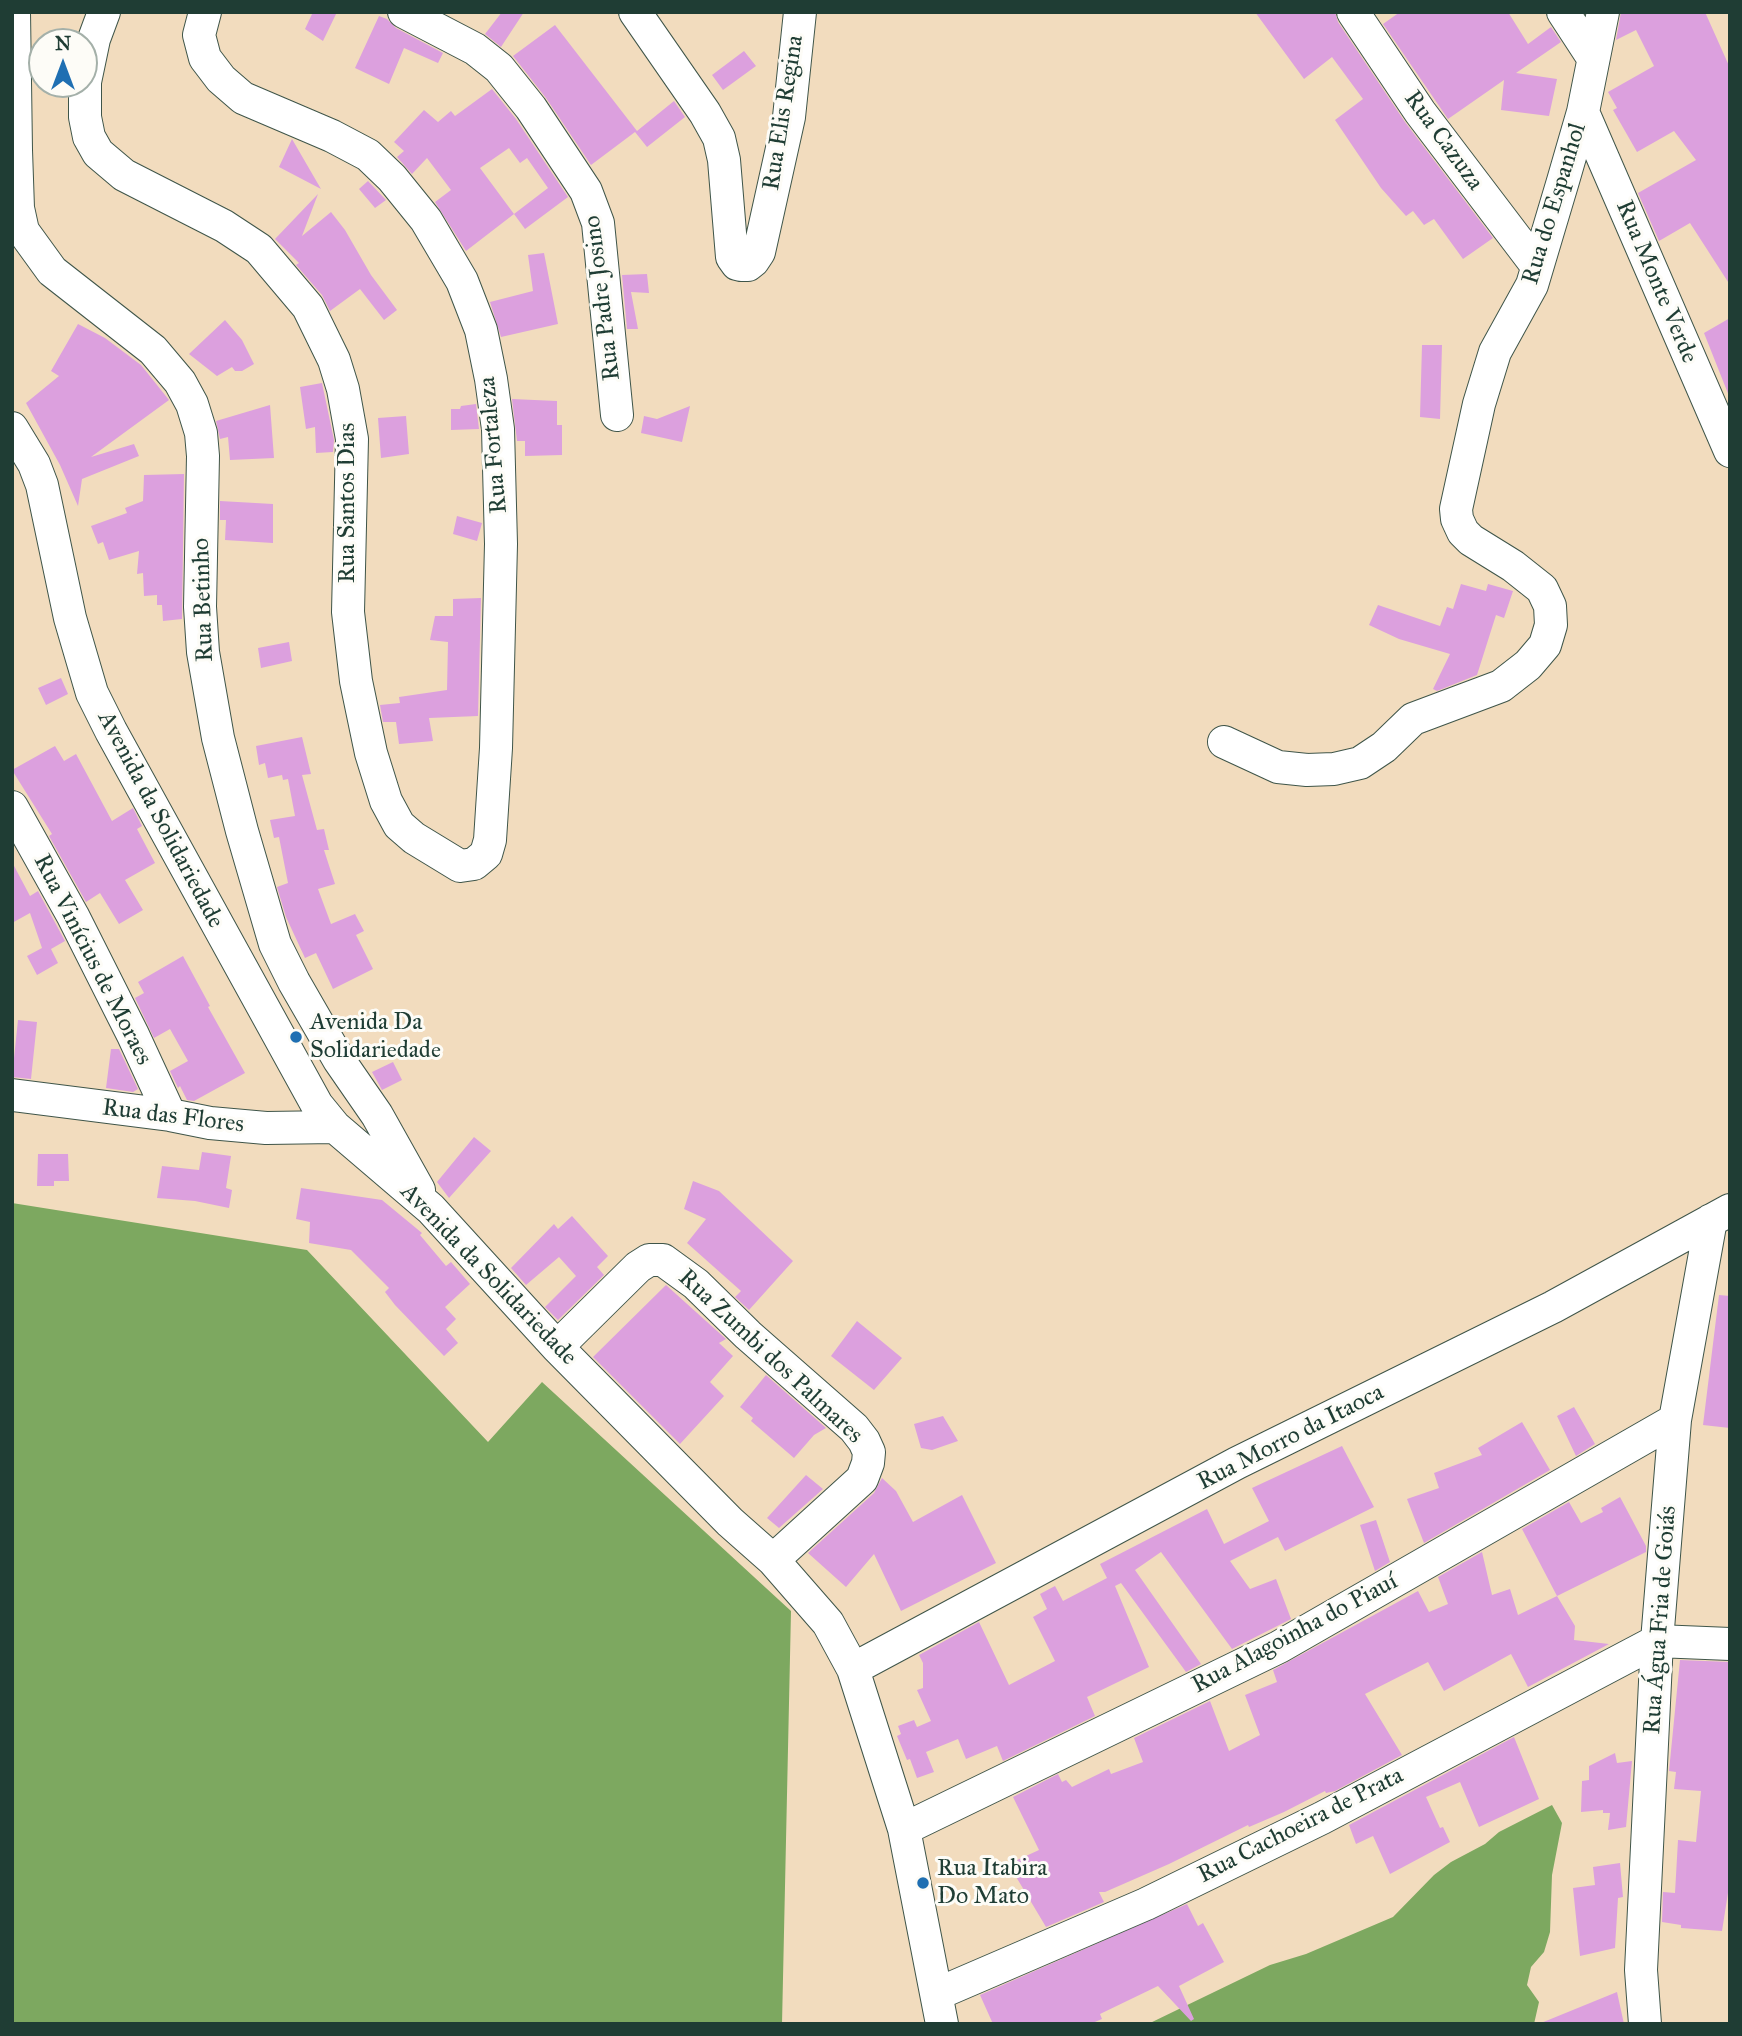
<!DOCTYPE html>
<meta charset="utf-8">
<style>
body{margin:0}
#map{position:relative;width:1742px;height:2036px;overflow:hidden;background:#f2dcbe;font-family:"IM FELL Great Primer",serif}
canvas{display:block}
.frame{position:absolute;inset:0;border:14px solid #1f3d34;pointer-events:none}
.north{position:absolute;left:28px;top:28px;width:70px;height:70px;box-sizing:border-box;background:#fdfcf7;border:2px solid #a4b0a9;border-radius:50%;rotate:0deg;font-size:19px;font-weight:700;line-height:28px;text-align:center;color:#1f3d34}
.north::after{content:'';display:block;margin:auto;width:24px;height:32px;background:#1f6fb2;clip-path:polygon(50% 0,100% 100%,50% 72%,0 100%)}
</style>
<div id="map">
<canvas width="1742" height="2036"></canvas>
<div class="frame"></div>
<div class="north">N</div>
</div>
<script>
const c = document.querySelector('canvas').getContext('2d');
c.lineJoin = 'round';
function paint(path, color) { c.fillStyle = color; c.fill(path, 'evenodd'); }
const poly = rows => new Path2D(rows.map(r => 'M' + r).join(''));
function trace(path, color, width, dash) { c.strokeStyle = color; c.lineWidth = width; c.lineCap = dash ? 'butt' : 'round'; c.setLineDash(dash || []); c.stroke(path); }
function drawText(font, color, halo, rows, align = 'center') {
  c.font = font + ' "IM FELL Great Primer",serif'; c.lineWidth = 6; c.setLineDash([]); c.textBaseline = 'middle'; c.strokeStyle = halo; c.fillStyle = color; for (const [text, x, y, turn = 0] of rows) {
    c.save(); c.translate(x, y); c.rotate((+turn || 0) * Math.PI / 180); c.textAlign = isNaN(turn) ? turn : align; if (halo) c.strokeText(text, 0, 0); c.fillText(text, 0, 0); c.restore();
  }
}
const forest = poly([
 [12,1203,307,1250,488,1442,542,1382,791,1611,782,2024,12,2024],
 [1552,1805,1562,1823,1552,1875,1550,1932,1544,1952,1531,1967,1527,1985,1539,2002,1534,2024,1148,2024,1270,1965,1306,1954,1393,1917,1434,1875,1451,1862,1485,1844,1499,1832]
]);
const building = poly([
 [313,12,337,12,323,41,305,29],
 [502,12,524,12,501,47,485,34],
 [1255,12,1335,12,1338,22,1405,122,1493,238,1463,259,1434,219,1424,225,1413,211,1406,216,1381,188,1335,120,1363,99,1332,57,1304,79],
 [1400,12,1508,12,1528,44,1551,27,1561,42,1516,73,1557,79,1549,116,1501,110,1504,80,1448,119,1383,24],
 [1621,12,1705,12,1730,68,1730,285,1690,223,1659,241,1638,193,1696,160,1674,131,1637,152,1613,110,1617,108,1608,92,1654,66,1636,30,1616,40],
 [379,16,387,19,396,28,443,53,438,63,404,48,389,84,355,68],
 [555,25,637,131,674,101,685,117,647,147,635,132,591,165,546,98,513,56],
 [744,51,756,66,723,90,712,75],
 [492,89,516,119,568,197,525,229,514,214,466,251,435,202,451,190,427,158,412,174,397,157,404,151,394,142,424,110,438,122,451,111,455,116],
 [509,148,520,163,527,158,548,188,514,214,480,168],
 [292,139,321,189,279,167],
 [368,181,386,200,375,208,359,189],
 [318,194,302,236,331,212,345,230,371,275,397,310,384,320,360,289,330,311,322,295,296,265,299,263,275,239],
 [544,253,558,324,501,337,490,302,533,291,528,255],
 [647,274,649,293,631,292,638,329,627,329,622,275],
 [1730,318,1730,396,1729,396,1704,333],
 [225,320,242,340,254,364,242,371,235,371,232,367,217,376,189,354],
 [78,324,105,338,141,365,169,400,91,457,134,444,139,456,82,479,78,506,60,465,26,403,59,376,51,371],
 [1422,345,1442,345,1440,419,1420,417],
 [322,383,334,440,333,452,316,453,315,427,306,429,300,387],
 [512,399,557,401,557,425,562,425,562,455,525,456,525,441,517,441],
 [476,404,479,429,451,430,451,409,460,409,461,406],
 [270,405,274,458,230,460,228,437,220,439,216,421],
 [690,406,682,442,641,433,644,416,657,419],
 [406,416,409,454,381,458,378,418],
 [184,474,182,619,163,621,162,605,157,605,157,595,144,596,143,573,137,574,139,551,109,560,103,542,98,544,91,526,127,513,125,508,143,501,144,475],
 [220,501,273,504,273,543,225,540,226,520,220,520],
 [457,516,482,523,477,541,453,534],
 [1461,584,1486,591,1488,584,1513,591,1504,618,1496,615,1477,675,1437,691,1433,689,1450,654,1399,639,1369,625,1378,605,1440,626,1447,607,1453,609],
 [481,598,478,716,429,718,433,741,399,744,396,722,383,722,380,705,400,703,399,697,447,690,448,642,430,640,435,616,453,616,453,599],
 [289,642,292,661,261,668,258,648],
 [61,678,68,694,46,705,38,688],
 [302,737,311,774,302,775,317,830,324,829,329,850,324,850,335,884,318,889,331,924,355,914,364,931,356,935,373,969,333,989,316,953,305,958,286,917,277,887,288,883,279,837,274,838,270,820,295,816,288,779,283,780,282,775,268,778,265,763,259,765,256,746],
 [55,746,64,761,76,754,112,821,133,808,142,826,137,829,155,863,125,880,143,910,119,924,100,893,86,902,49,836,52,834,12,770],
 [12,862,30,896,38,891,65,941,51,949,58,963,37,975,27,956,42,948,30,913,12,923],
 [183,956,210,1006,208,1007,245,1073,194,1101,187,1100,180,1086,178,1088,170,1071,188,1061,170,1029,154,1038,135,998,144,993,138,982],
 [18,1020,37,1022,31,1079,12,1077],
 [111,1049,119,1049,138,1089,133,1092,106,1088],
 [393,1062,402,1080,382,1090,372,1072],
 [474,1137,491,1151,449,1198,437,1182],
 [202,1152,231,1156,226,1188,232,1190,229,1208,195,1201,157,1198,162,1166,199,1170],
 [38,1154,68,1154,69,1181,54,1181,54,1186,37,1186],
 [693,1181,719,1191,793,1261,749,1310,735,1297,741,1291,687,1243,706,1219,684,1209],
 [301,1188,382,1200,422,1233,420,1235,446,1266,451,1262,470,1284,445,1307,456,1319,446,1329,458,1343,444,1356,395,1305,385,1292,389,1288,351,1250,309,1243,310,1222,296,1219],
 [572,1216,608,1256,597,1267,604,1275,558,1320,545,1307,576,1276,559,1257,526,1285,511,1268,554,1224,558,1229],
 [666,1285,726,1339,719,1343,733,1356,710,1382,724,1396,680,1444,593,1357],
 [1719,1295,1730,1296,1730,1428,1703,1425],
 [857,1321,902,1358,874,1390,831,1356],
 [766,1375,826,1428,814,1435,794,1458,751,1421,753,1418,740,1407],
 [1574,1407,1595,1444,1576,1456,1557,1416],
 [943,1416,958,1441,932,1450,921,1448,914,1424],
 [1522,1422,1550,1470,1424,1543,1407,1499,1439,1488,1434,1473,1482,1455,1478,1448],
 [1342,1446,1374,1507,1285,1551,1278,1537,1230,1561,1250,1589,1276,1579,1291,1619,1232,1649,1161,1552,1135,1570,1201,1664,1186,1672,1121,1583,1115,1586,1149,1667,1087,1697,1095,1716,1003,1761,997,1746,966,1759,958,1739,926,1752,934,1772,917,1778,910,1759,907,1760,897,1736,901,1734,898,1726,914,1720,917,1727,931,1721,917,1690,923,1688,923,1663,919,1655,979,1622,1009,1685,1055,1661,1033,1617,1047,1609,1040,1594,1055,1586,1063,1601,1107,1578,1100,1564,1207,1509,1224,1544,1269,1521,1252,1488],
 [806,1475,823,1489,779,1528,767,1518],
 [882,1478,896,1491,913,1522,962,1495,996,1563,901,1611,874,1554,846,1587,808,1553,874,1493],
 [1620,1497,1646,1546,1646,1552,1557,1596,1575,1626,1574,1640,1609,1644,1528,1687,1511,1654,1444,1691,1428,1662,1365,1694,1402,1755,1335,1791,1326,1793,1325,1791,1284,1812,1249,1827,1248,1825,1169,1864,1105,1892,1099,1892,1104,1902,1046,1927,1012,1870,1018,1866,1015,1861,1039,1850,1013,1797,1058,1774,1062,1782,1066,1780,1072,1787,1109,1769,1111,1774,1143,1762,1134,1738,1210,1701,1229,1751,1260,1735,1245,1695,1277,1682,1273,1670,1418,1591,1429,1612,1448,1604,1438,1577,1482,1552,1492,1595,1510,1589,1518,1615,1557,1596,1522,1529,1569,1502,1581,1523,1603,1512,1601,1508],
 [1376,1520,1390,1562,1375,1571,1360,1525],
 [1680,1660,1730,1662,1730,1880,1722,1931,1681,1928,1681,1925,1662,1922,1663,1892,1675,1893,1678,1840,1696,1842,1701,1791,1674,1789,1676,1772,1669,1771],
 [1514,1737,1539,1799,1479,1827,1460,1782,1426,1797,1440,1828,1443,1827,1450,1842,1390,1874,1373,1836,1356,1844,1349,1825],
 [1615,1753,1617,1763,1632,1761,1626,1827,1608,1830,1610,1813,1603,1813,1603,1810,1581,1812,1582,1781,1589,1780,1589,1766],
 [1620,1863,1623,1897,1618,1898,1615,1948,1580,1956,1573,1888,1595,1885,1593,1867],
 [1187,1904,1198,1926,1203,1923,1224,1962,1179,1986,1194,2019,1191,2021,1158,1986,1100,2014,1102,2019,1090,2024,993,2024,980,1995],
 [1617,1992,1624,2024,1541,2024,1541,2023]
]);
const minor = poly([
 [14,12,16,150,18,208,23,231,52,271,153,350,180,382,192,404,201,433,203,456,200,607,203,652,218,738,242,831,275,944,294,982,339,1060,377,1115,419,1190],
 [104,12,94,39,85,82,85,117,89,137,98,153,124,175,224,226,259,249,308,307,334,360,343,389,352,439,348,612,356,681,371,753,386,801,399,825,414,838,460,866,474,864,486,854,490,840,496,748,501,544,498,429,491,379,481,330,462,281,426,220,392,178,368,155,332,136,243,98,221,79,205,58,199,35,205,12],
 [404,12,475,49,499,68,531,108,586,191,598,223,617,415],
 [635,12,705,113,719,138,724,160,732,257,737,264,741,265,748,265,753,261,759,252,789,117,800,12],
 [1353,12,1420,112,1537,266],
 [1563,12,1593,58],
 [1583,112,1730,451],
 [12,428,34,464,42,485,70,618,92,693,111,731,317,1105,335,1127,431,1209,557,1347,730,1522,773,1560,828,1623,853,1669,904,1829,942,2024],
 [1224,742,1278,767,1307,770,1334,769,1360,763,1384,747,1413,719,1501,686,1528,665,1545,645,1551,625,1550,606,1542,589,1513,566,1471,540,1463,532,1457,519,1456,509,1479,404,1495,352,1532,285,1563,181,1583,112,1603,12],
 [12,807,73,916,133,1035,170,1115],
 [12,1095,170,1115,210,1123,266,1128,335,1127],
 [557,1347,638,1267,649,1260,663,1260,696,1284,748,1335,854,1428,864,1441,869,1452,868,1463,862,1479,773,1560],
 [853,1669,1237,1463,1553,1307,1730,1210],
 [904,1829,1279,1647,1675,1420],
 [937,1994,1146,1904,1322,1818,1657,1641,1730,1644],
 [1645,2024,1641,1970,1657,1641,1675,1420,1711,1220]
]);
const markers = [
 [296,1037,7,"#1f6fb2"],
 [923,1883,7,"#1f6fb2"]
];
const streetNames = [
 ["Rua Elis Regina",784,113,-81],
 ["Rua Cazuza",1443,141,54],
 ["Rua do Espanhol",1555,204,-73],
 ["Rua Monte Verde",1656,282,67],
 ["Rua Padre Josino",603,298,-97],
 ["Rua Fortaleza",494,445,-95],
 ["Rua Santos Dias",348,503,-90],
 ["Rua Betinho",204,600,-92],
 ["Avenida da Solidariedade",160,820,62],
 ["Rua Vinícius de Moraes",92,960,63],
 ["Rua das Flores",173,1117,7],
 ["Avenida da Solidariedade",488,1275,46],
 ["Rua Zumbi dos Palmares",770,1357,43],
 ["Rua Morro da Itaoca",1291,1438,-27],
 ["Rua Água Fria de Goiás",1661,1620,-86],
 ["Rua Alagoinha do Piauí",1295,1634,-28],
 ["Rua Cachoeira de Prata",1301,1826,-27]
];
const poiNames = [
 ["Avenida Da",310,1023],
 ["Solidariedade",310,1051],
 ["Rua Itabira",937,1869],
 ["Do Mato",937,1897]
];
paint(forest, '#7da860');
paint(building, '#dca0de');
trace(minor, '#3f5549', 34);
trace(minor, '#fff', 32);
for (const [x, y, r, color] of markers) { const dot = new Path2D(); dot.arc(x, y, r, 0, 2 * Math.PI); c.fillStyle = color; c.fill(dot); trace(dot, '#fdfcf7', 2.5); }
drawText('24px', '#1f3d34', '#fdfcf7', streetNames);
drawText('24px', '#1f3d34', '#fdfcf7', poiNames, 'left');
</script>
